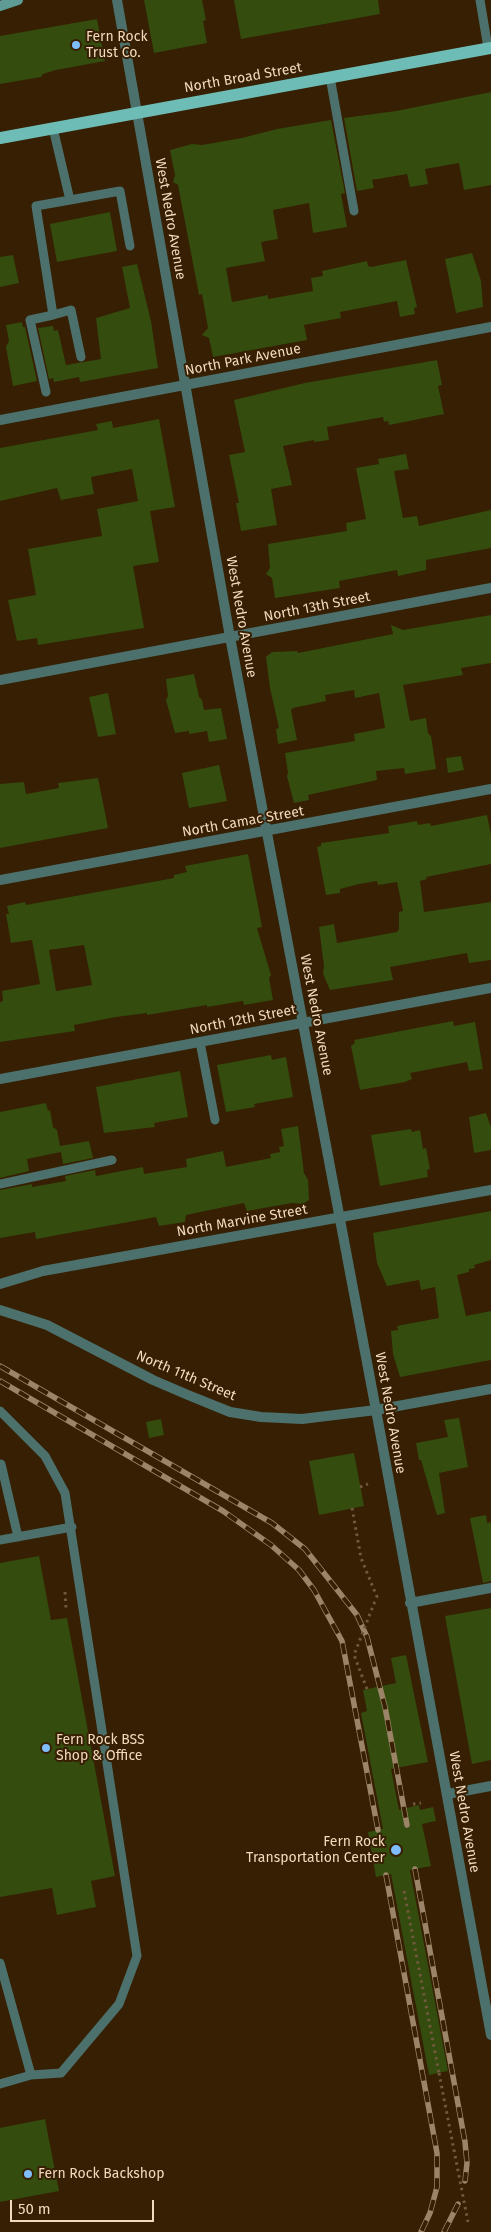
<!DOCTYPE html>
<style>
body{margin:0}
#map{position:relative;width:491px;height:2232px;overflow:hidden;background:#361f02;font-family:"Fira Sans",sans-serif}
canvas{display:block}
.scale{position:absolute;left:10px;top:2200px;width:144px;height:22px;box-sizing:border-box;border:2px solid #f3d9be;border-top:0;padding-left:6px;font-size:15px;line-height:18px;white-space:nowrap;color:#f3d9be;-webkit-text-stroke:4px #361f02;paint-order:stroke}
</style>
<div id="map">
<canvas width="491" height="2232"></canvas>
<div class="scale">50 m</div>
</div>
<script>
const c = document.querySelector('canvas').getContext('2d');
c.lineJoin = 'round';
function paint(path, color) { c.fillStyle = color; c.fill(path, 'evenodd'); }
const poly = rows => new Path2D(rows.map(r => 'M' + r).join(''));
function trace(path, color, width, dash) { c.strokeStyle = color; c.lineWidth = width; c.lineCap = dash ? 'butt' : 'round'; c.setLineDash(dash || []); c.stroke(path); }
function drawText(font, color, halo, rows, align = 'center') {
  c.font = font + ' "Fira Sans",sans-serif'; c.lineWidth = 4; c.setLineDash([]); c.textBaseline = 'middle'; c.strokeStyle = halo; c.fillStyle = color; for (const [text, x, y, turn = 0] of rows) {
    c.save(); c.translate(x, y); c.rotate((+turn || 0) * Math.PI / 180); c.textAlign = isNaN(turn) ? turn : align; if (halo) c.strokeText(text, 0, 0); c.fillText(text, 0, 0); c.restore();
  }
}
const building = poly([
 [144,0,202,0,206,20,203,21,207,43,154,53],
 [234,0,378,0,380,14,241,39],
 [97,19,105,61,56,70,43,74,41,77,0,84,0,36],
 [491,92,491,185,464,190,459,163,425,169,428,184,410,187,407,174,372,180,374,188,357,191,344,118,396,111],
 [331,120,345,193,341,194,347,227,313,233,309,203,273,210,278,239,261,242,265,261,226,268,232,302,268,295,268,299,313,291,311,278,323,276,322,271,367,261,368,266,371,267,406,260,417,307,414,308,415,314,400,317,397,301,340,312,341,318,304,325,307,340,213,357,209,338,202,335,208,328,202,294,199,295,178,185,173,182,175,175,170,150,192,144,202,145,242,138,277,129],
 [110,212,117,251,57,262,50,224],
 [472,253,481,281,483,307,456,313,445,259],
 [13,255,19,283,0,287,0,257],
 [137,264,151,321,158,368,80,382,79,377,54,382,53,378,49,379,38,328,53,326,54,331,58,330,66,365,101,359,96,318,130,308,122,267],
 [22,322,23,327,25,327,37,381,13,386,6,347,9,341,6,325],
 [437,360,442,385,438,386,444,414,389,425,388,421,384,422,383,417,327,427,329,440,314,442,314,440,283,446,292,485,271,489,277,525,241,531,236,503,239,503,229,455,245,452,234,400,305,383],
 [159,419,175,507,150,511,159,562,133,566,144,628,38,645,37,638,17,641,8,600,36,595,28,549,102,536,97,509,138,501,132,469,91,477,94,494,61,500,57,488,0,501,0,448,98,430,96,424,112,421,113,428],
 [406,454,409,469,394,471,403,518,417,516,419,526,491,510,491,548,426,560,426,570,398,576,397,570,339,581,340,588,275,598,272,578,266,574,270,568,268,544,347,531,346,523,366,519,356,468,379,464,378,459],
 [491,615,491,663,461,668,463,675,403,685,410,721,426,718,428,733,431,736,436,769,405,774,404,768,376,771,377,780,308,795,309,800,294,803,287,776,288,773,285,753,355,741,354,734,385,728,379,693,355,698,354,690,325,695,326,701,293,708,291,710,297,740,278,744,276,729,279,728,270,688,266,657,272,652,297,651,298,653,393,634,391,625,403,630],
 [194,674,199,697,202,700,204,710,221,708,227,739,209,742,207,731,189,734,189,731,175,733,166,700,168,696,166,679],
 [108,693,116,734,98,737,89,697],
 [461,756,464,770,448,773,446,758],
 [219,765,227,801,189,808,182,773],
 [98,778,108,828,0,848,0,784,24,782,26,794,59,788,58,783],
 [487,815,491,835,491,864,426,877,427,879,420,881,424,912,491,902,491,960,469,963,467,953,390,967,393,980,330,990,323,974,324,966,319,927,334,924,337,943,397,932,399,929,399,912,403,911,397,882,378,885,377,881,359,884,340,889,340,893,326,895,317,847,321,846,321,843,389,833,388,826,417,821,418,825,430,823,431,826],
 [248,854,262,927,257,928,271,975,269,978,273,1000,244,1005,243,1001,207,1007,207,1005,147,1015,147,1013,116,1017,74,1025,75,1031,0,1042,0,1002,3,1001,2,991,40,984,32,940,11,943,6,914,9,914,7,906,25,902,26,905,174,878,174,875,187,872,185,866],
 [84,945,92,985,56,991,49,950],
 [453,1021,454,1026,475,1022,483,1069,469,1071,467,1062,446,1066,410,1073,412,1079,405,1082,360,1090,351,1046,355,1043,354,1040],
 [271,1055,272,1060,286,1057,293,1097,254,1104,255,1107,226,1112,217,1065],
 [180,1071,188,1117,154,1123,155,1127,104,1133,96,1087],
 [46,1103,48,1111,50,1110,53,1127,57,1130,60,1146,89,1141,93,1158,63,1164,61,1152,27,1159,29,1171,0,1178,0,1112],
 [486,1113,491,1127,491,1150,474,1153,469,1117],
 [298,1126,304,1173,308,1180,309,1200,303,1204,292,1203,247,1211,244,1203,186,1215,185,1222,159,1226,156,1217,36,1239,35,1232,0,1238,0,1190,32,1184,32,1187,66,1181,65,1176,95,1170,96,1176,143,1167,144,1174,187,1167,186,1159,223,1151,226,1167,271,1158,270,1154,280,1152,279,1147,284,1146,281,1129],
 [411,1129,412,1132,420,1130,423,1149,426,1148,430,1169,427,1170,428,1177,380,1186,371,1135],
 [491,1211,491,1260,474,1265,475,1268,469,1269,469,1272,457,1275,466,1316,491,1311,491,1360,400,1377,393,1354,391,1331,398,1330,397,1326,439,1318,435,1287,421,1290,419,1280,387,1286,377,1263,373,1233],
 [459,1418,468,1467,439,1473,445,1513,437,1515,421,1460,419,1460,416,1443,448,1437,444,1420],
 [161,1419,164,1435,149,1438,146,1422],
 [354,1453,364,1506,319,1515,309,1461],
 [486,1515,487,1523,491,1522,491,1581,483,1583,470,1518],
 [39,1556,51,1620,67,1618,115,1876,91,1881,96,1907,57,1915,52,1888,0,1897,0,1563],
 [491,1608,491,1760,472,1764,445,1616],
 [406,1655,428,1762,391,1769,399,1810,419,1805,420,1810,433,1807,436,1821,422,1824,431,1866,410,1870,448,2071,429,2075,391,1874,376,1877,368,1832,383,1829,361,1713,367,1711,363,1690,396,1683,391,1658],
 [45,2119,59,2191,0,2202,0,2128]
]);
const path = poly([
 [360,1487,368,1484],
 [352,1508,361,1558,377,1597,375,1601],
 [65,1592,66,1608],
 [413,1804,421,1803],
 [348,1847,370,1843],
 [404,1891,439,2073]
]);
const lane = poly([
 [480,0,488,48],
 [330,77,354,211],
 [53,128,70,200,120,191,130,246],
 [70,200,36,206,53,315,71,310,81,357],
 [46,392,30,320,53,315],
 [200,1042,215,1120],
 [0,1184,112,1160],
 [0,1411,45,1456,65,1493,137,1956,119,2004,61,2073,31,2075,0,1963],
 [1,1464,18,1537],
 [0,1540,72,1527],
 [0,2084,31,2075]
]);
const street = poly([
 [117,0,230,637,376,1410,491,2035],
 [0,420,491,327],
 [0,680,491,588],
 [0,880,491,789],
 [0,1079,491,988],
 [0,1284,43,1271,491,1190],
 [0,1310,47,1325,153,1380,188,1395,230,1412,261,1417,302,1419,376,1410,491,1389],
 [410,1603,491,1588],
 [448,1794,491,1786]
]);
const secondary = poly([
 [0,6,18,0]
]);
const primary = poly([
 [0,138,491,48]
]);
const rail = poly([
 [0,1366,272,1523,305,1549,357,1615,367,1637,385,1707,407,1825],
 [0,1381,223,1511,271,1545,299,1570,314,1590,342,1641,378,1830],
 [415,1869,465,2142,467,2163,465,2181],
 [386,1875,437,2153,437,2187,430,2213,421,2232],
 [444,2232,458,2204]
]);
const pathBridge = poly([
 [367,1689,354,1655,375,1601],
 [439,2073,468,2222]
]);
const markers = [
 [76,45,5,"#7ebdf9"],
 [46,1748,5,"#7ebdf9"],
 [396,1850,6,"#7ebdf9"],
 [28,2174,5,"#7ebdf9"]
];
const poiNames = [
 ["Fern Rock",86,37],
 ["Trust Co.",86,53],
 ["Fern Rock BSS",56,1740],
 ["Shop & Office",56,1756],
 ["Fern Rock",385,1842,"right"],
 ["Transportation Center",385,1858,"right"],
 ["Fern Rock Backshop",38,2174]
];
const streetNames = [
 ["North Broad Street",243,78,-10],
 ["West Nedro Avenue",170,219,80],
 ["North Park Avenue",243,360,-11],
 ["North 13th Street",317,607,-11],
 ["West Nedro Avenue",241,617,80],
 ["North Camac Street",243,822,-10],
 ["West Nedro Avenue",316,1015,79],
 ["North 12th Street",243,1020,-11],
 ["North Marvine Street",242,1221,-10],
 ["North 11th Street",186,1376,23],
 ["West Nedro Avenue",390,1413,80],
 ["West Nedro Avenue",464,1812,80]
];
paint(building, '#344c0d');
trace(path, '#71593d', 3, [2.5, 4]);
trace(lane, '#4c706c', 9);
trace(street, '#4c706c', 10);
trace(secondary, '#5f9b95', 10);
trace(primary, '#6dbcb5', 12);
trace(rail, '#9c8468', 5.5);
trace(rail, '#361f02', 4, [11]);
trace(pathBridge, '#71593d', 3, [2.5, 4]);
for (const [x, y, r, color] of markers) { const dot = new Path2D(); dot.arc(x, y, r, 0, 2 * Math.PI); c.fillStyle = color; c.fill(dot); trace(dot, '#361f02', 2); }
drawText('14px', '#f3d9be', '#361f02', poiNames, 'left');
drawText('14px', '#f3d9be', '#361f02', streetNames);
</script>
